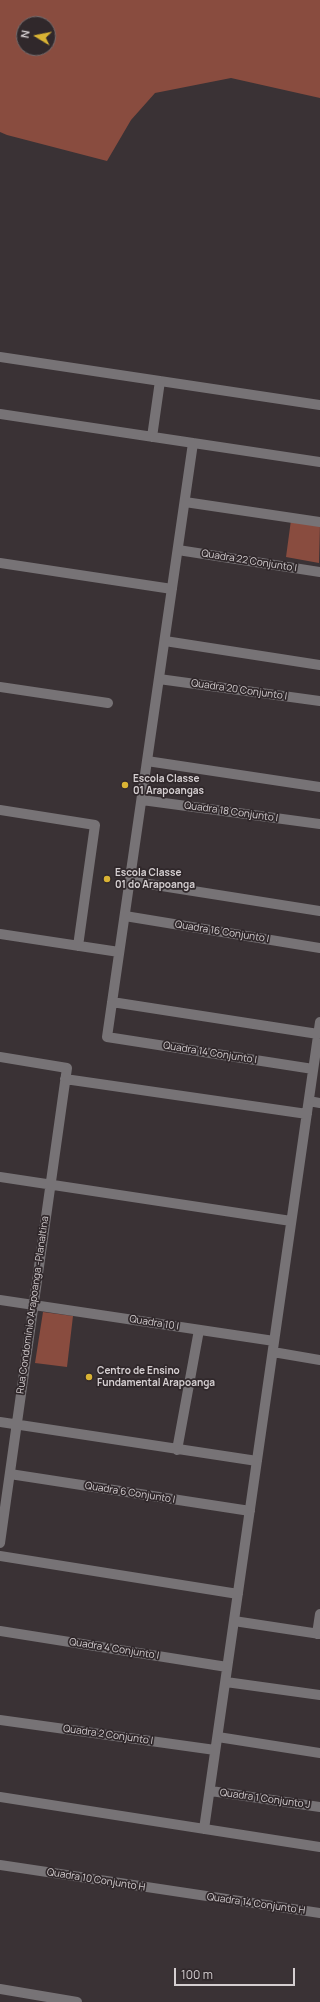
<!DOCTYPE html>
<meta charset="utf-8">
<style>
body{margin:0}
#map{position:relative;width:320px;height:2002px;overflow:hidden;background:#3a3235;font-family:Manrope,sans-serif}
canvas{display:block}
.north{position:absolute;left:16px;top:16px;width:40px;height:40px;box-sizing:border-box;background:#30282b;border:1px solid #726b6d;border-radius:50%;rotate:280deg;font-size:11px;font-weight:700;line-height:16px;text-align:center;color:#d5cfd1}
.north::after{content:'';display:block;margin:auto;width:14px;height:18px;background:#d9b334;clip-path:polygon(50% 0,100% 100%,50% 72%,0 100%)}
.scale{position:absolute;left:174px;top:1968px;width:121px;height:18px;box-sizing:border-box;border:2px solid #d5cfd1;border-top:0;padding-left:5px;font-size:12px;line-height:14px;white-space:nowrap;color:#d5cfd1;-webkit-text-stroke:3px #30282b;paint-order:stroke}
</style>
<div id="map">
<canvas width="320" height="2002"></canvas>
<div class="north">N</div>
<div class="scale">100 m</div>
</div>
<script>
const c = document.querySelector('canvas').getContext('2d');
c.lineJoin = 'round';
function paint(path, color) { c.fillStyle = color; c.fill(path, 'evenodd'); }
const poly = rows => new Path2D(rows.map(r => 'M' + r).join(''));
function trace(path, color, width, dash) { c.strokeStyle = color; c.lineWidth = width; c.lineCap = dash ? 'butt' : 'round'; c.setLineDash(dash || []); c.stroke(path); }
function drawText(font, color, halo, rows, align = 'center') {
  c.font = font + ' Manrope,sans-serif'; c.lineWidth = 3.5; c.setLineDash([]); c.textBaseline = 'middle'; c.strokeStyle = halo; c.fillStyle = color; for (const [text, x, y, turn = 0] of rows) {
    c.save(); c.translate(x, y); c.rotate((+turn || 0) * Math.PI / 180); c.textAlign = isNaN(turn) ? turn : align; if (halo) c.strokeText(text, 0, 0); c.fillText(text, 0, 0); c.restore();
  }
}
const green = poly([
 [0,0,320,0,320,98,231,78,155,93,131,120,107,161,7,135,0,132],
 [24,24,48,24,48,48,24,48],
 [291,520,320,524,319,563,286,557],
 [43,1312,73,1316,67,1367,35,1363]
]);
const minor = poly([
 [0,357,320,405],
 [0,414,320,462],
 [152,437,160,381],
 [193,443,107,1037,313,1069],
 [185,502,320,522],
 [178,550,320,572],
 [0,563,172,589],
 [165,641,320,665],
 [159,679,320,701],
 [0,687,108,703],
 [147,761,320,787],
 [142,800,320,824],
 [0,810,95,825,78,946],
 [130,881,320,911],
 [125,916,320,948],
 [0,934,119,952],
 [112,1002,318,1034],
 [0,1057,67,1068,0,1543],
 [65,1079,307,1114],
 [309,1101,320,1103],
 [0,1177,291,1221],
 [0,1300,274,1341],
 [273,1352,320,1360],
 [0,1422,257,1461],
 [177,1450,199,1330],
 [10,1474,250,1511],
 [0,1556,238,1594],
 [234,1621,320,1634],
 [0,1631,227,1667],
 [317,1634,320,1614],
 [226,1682,320,1695],
 [0,1720,215,1750],
 [218,1737,320,1753],
 [211,1791,320,1807],
 [0,1797,320,1847],
 [204,1829,320,1022],
 [0,1865,320,1913],
 [0,1989,77,2002]
]);
const markers = [
 [125,785,4,"#d9b334"],
 [107,879,4,"#d9b334"],
 [89,1377,4,"#d9b334"]
];
const streetNames = [
 ["Quadra 22 Conjunto I",249,561,9],
 ["Quadra 20 Conjunto I",239,690,8],
 ["Quadra 18 Conjunto I",231,812,8],
 ["Quadra 16 Conjunto I",222,932,9],
 ["Quadra 14 Conjunto I",210,1053,9],
 ["Rua Condomínio Arapoanga -Planaltina",33,1305,-82],
 ["Quadra 10 I",154,1323,9],
 ["Quadra 6 Conjunto I",130,1493,9],
 ["Quadra 4 Conjunto I",114,1649,9],
 ["Quadra 2 Conjunto I",108,1735,8],
 ["Quadra 1 Conjunto J",265,1799,8],
 ["Quadra 10 Conjunto H",96,1880,9],
 ["Quadra 14 Conjunto H",256,1904,8]
];
const poiNames = [
 ["Escola Classe",133,779],
 ["01 Arapoangas",133,791],
 ["Escola Classe",115,873],
 ["01 do Arapoanga",115,885],
 ["Centro de Ensino",97,1371],
 ["Fundamental Arapoanga",97,1383]
];
paint(green, '#894c3f');
trace(minor, '#777376', 10);
for (const [x, y, r, color] of markers) { const dot = new Path2D(); dot.arc(x, y, r, 0, 2 * Math.PI); c.fillStyle = color; c.fill(dot); trace(dot, '#30282b', 1.5); }
drawText('10px', '#d5cfd1', '#30282b', streetNames);
drawText('bold 10px', '#d5cfd1', '#30282b', poiNames, 'left');
</script>
